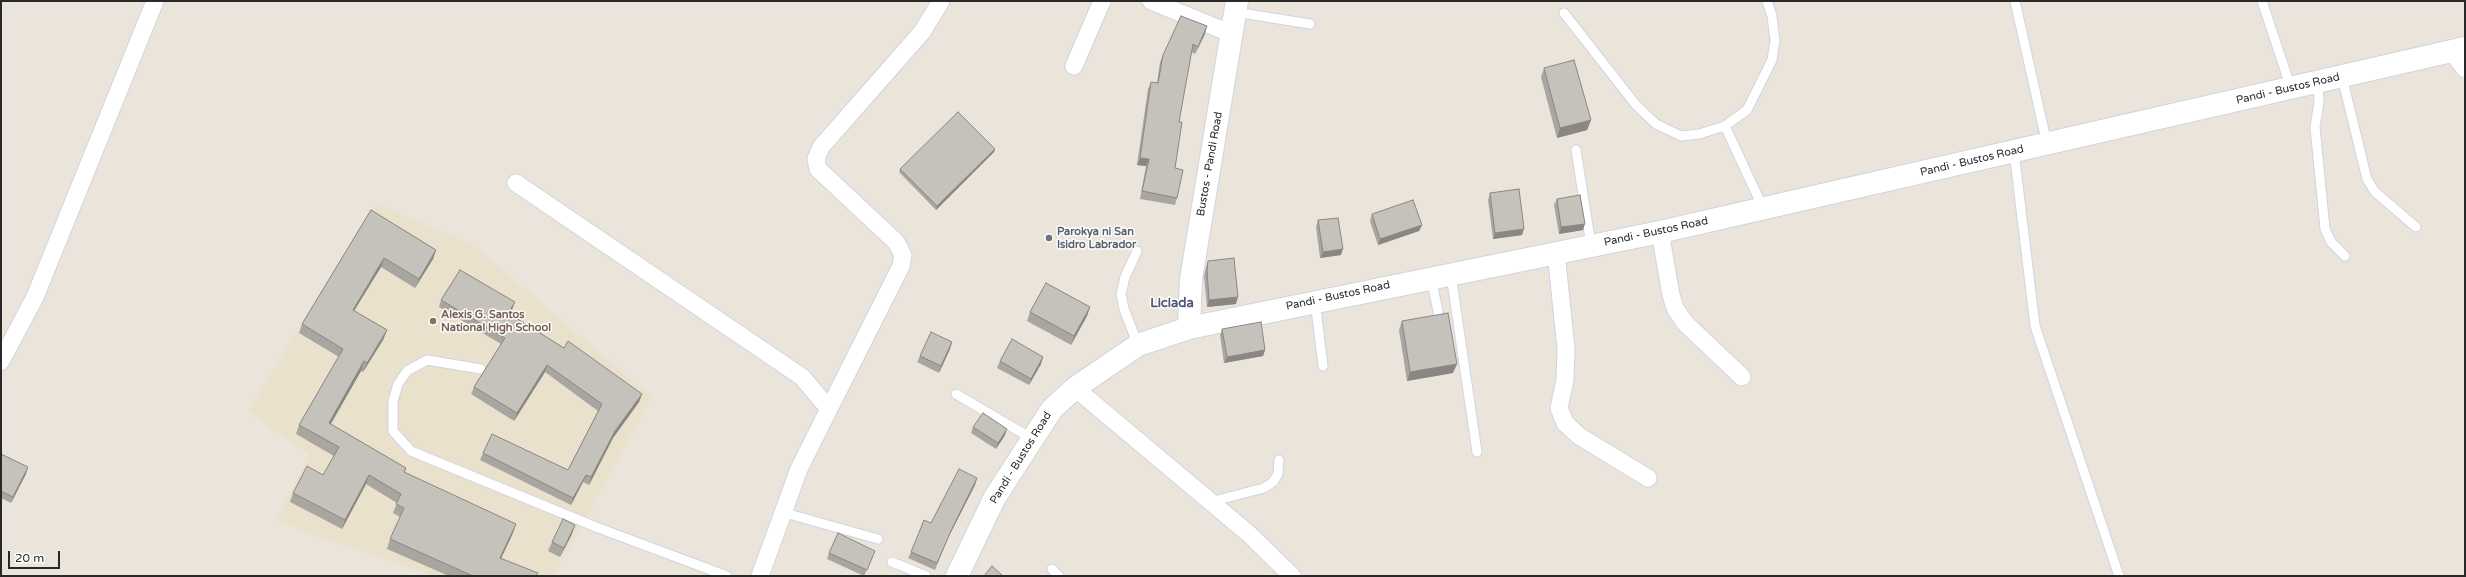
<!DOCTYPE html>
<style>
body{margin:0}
#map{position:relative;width:2466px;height:577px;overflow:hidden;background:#eae4db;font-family:"Varela Round",sans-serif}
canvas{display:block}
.frame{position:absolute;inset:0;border:2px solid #292929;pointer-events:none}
.scale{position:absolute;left:8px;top:551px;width:52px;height:18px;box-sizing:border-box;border:2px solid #292929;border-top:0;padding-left:5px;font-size:12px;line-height:14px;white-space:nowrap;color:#292929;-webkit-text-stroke:3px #fff;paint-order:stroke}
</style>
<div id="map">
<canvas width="2466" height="577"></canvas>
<div class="frame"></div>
<div class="scale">20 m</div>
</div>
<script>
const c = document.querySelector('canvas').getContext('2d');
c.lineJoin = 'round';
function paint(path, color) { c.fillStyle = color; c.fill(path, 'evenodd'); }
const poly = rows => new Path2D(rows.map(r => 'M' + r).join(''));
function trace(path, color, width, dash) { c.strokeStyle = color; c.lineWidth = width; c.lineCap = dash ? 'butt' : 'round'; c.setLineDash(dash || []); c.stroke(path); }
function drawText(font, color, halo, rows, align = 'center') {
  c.font = font + ' "Varela Round",sans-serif'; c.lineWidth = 3; c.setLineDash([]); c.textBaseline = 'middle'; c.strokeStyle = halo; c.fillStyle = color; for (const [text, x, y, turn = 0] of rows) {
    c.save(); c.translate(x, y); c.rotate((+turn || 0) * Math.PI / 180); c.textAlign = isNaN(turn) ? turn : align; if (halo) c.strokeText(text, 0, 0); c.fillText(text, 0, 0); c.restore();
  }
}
const education = poly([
 [376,203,473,245,652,397,554,576,433,576,276,521,309,455,248,411]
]);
const service = poly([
 [2015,1,2047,144],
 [2262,1,2291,88],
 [1235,12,1310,24],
 [1564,13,1636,105,1656,124,1681,136,1699,134,1725,126,1763,208],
 [2342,77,2367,179,2375,192,2416,227],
 [2318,82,2319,102,2315,127,2325,229,2331,242,2345,256],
 [1725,126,1747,110,1772,60,1775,41,1772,16,1767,1],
 [1576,150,1591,245],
 [2014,151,2035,326,2119,576],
 [1137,251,1125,277,1121,294,1124,309,1138,345],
 [1451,275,1477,452],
 [1431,278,1439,316],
 [1315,301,1323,366],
 [481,369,427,360,407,371,398,384,393,401,393,431,411,451,596,527,727,576],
 [956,394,1031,438],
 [1210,502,1264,488,1273,482,1278,474,1279,460],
 [785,513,878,539],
 [892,562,926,576],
 [1052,569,1059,576]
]);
const minor = poly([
 [1151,1,1232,34],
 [2451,51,2465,69],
 [1074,66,1102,1],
 [516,183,802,377,829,409,799,469,760,576],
 [1660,232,1671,295,1675,308,1685,323,1742,377],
 [1556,252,1566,349,1565,380,1559,408,1565,423,1579,436,1648,478],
 [1,361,35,297,155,1],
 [1075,388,1249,534,1292,576],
 [829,409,901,266,903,255,896,242,818,169,816,159,821,147,922,32,941,1]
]);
const secondary = poly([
 [1189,328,1191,279,1237,1],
 [957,576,995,497,1052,409,1075,388,1138,345,1189,328,1660,232,2465,48]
]);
const wall = poly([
 [1205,34,1195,54,1191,52,1179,122,1175,168,1177,198,1175,205,1140,199,1146,166,1137,165,1148,89,1151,82,1157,83,1160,62,1163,55],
 [1544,68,1591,120,1587,130,1557,138,1541,77],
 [995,149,994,152,936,210,899,172,900,169],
 [1490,193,1522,235,1493,239,1488,200],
 [1557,199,1583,230,1559,234,1554,205],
 [371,210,436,250,433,259,415,288,381,267,354,311,387,330,383,340,363,372,361,371,331,424,406,468,405,472,513,533,501,558,536,576,449,576,387,549,390,539,400,517,393,513,397,503,366,484,342,529,290,502,293,493,323,475,334,456,296,434,299,425,339,357,299,333,302,324],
 [1372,214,1422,225,1419,231,1378,245,1370,221],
 [1318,220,1341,255,1320,258,1316,227],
 [1208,261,1236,304,1207,307,1204,276,1206,267],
 [441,300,512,310,510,314,564,348,642,394,639,402,613,438,589,485,583,482,571,505,480,460,483,453,568,470,598,411,545,372,514,421,471,394,474,387,501,344,439,307],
 [1090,307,1087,316,1071,345,1027,321,1030,312],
 [1402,321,1453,373,1407,381,1399,330],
 [1222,329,1265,350,1263,356,1224,363,1220,335],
 [952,342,950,349,939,373,917,362,920,356],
 [1000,361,1041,364,1029,385,997,368],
 [973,427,1005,435,996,449,971,433],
 [1,454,26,474,11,503,1,498],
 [977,478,975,485,948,538,935,570,908,558,911,552,931,523],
 [572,534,560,557,548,551,552,542],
 [875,551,864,576,827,559,829,553]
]);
const shadedWall = poly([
 [1207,26,1205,34,1195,54],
 [1591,120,1587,130,1557,138,1560,128],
 [995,149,994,152,936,210,937,206],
 [1140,158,1149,159,1146,166,1137,165],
 [1585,224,1583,230,1559,234,1561,227],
 [1422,225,1419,231,1378,245,1380,239],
 [1524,229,1522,235,1493,239,1495,233],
 [1343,249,1341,255,1320,258,1323,252],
 [436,250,433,259,415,288,419,279],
 [384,258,381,267,349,319,353,310],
 [1238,297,1236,304,1207,307,1209,300],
 [515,302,512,310,506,320,508,313],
 [1090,307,1087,316,1071,345,1074,336],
 [387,330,383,340,363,372,367,363],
 [952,342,950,349,939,373,941,366],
 [1265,350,1263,356,1224,363,1227,357],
 [1043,357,1041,364,1029,385,1031,379],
 [364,361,361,371,326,432,329,423],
 [1457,364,1453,373,1407,381,1410,372],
 [547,365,545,372,514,421,517,413],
 [642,394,639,402,613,438,589,485,591,477,615,431],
 [1007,429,1005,435,996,449,998,443],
 [28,467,26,474,11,503,13,497],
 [369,475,366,484,342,529,345,520],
 [586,475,583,482,571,505,573,498],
 [977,478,975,485,948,538,935,570,951,531],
 [516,524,513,533,497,567,500,558],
 [575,525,572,534,560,557,564,548]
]);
const building = poly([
 [1181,16,1207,26,1198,47,1193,44,1179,122,1182,122,1175,168,1183,170,1177,198,1142,191,1149,159,1140,158,1151,82,1158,83,1163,55,1181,16],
 [1574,60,1591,120,1560,128,1544,68,1574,60],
 [958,112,995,149,937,206,900,169,958,112],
 [1519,189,1524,229,1495,233,1490,193,1519,189],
 [1580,195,1585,224,1561,227,1557,199,1580,195],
 [1413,200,1422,225,1380,239,1372,214,1413,200],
 [371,210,436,250,419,279,384,258,353,310,387,330,367,363,364,361,329,423,406,468,404,472,516,524,500,558,538,573,536,576,473,576,390,539,404,508,396,504,401,494,369,475,345,520,293,493,307,466,323,475,339,447,299,425,343,349,302,324,371,210],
 [1338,218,1343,249,1323,252,1318,220,1338,218],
 [1234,258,1238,297,1209,300,1207,270,1208,261,1234,258],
 [460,270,515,302,508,313,564,348,568,341,642,394,615,431,591,477,586,475,573,498,483,453,492,434,568,470,602,404,547,365,517,413,474,387,505,338,441,300,460,270],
 [1046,283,1090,307,1074,336,1030,312,1046,283],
 [1448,313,1457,364,1410,372,1402,321,1448,313],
 [1261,322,1265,350,1227,357,1222,329,1261,322],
 [931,332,952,342,941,366,920,356,931,332],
 [1012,339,1043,357,1031,379,1000,361,1012,339],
 [983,413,1007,429,998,443,973,427,983,413],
 [1,454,28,467,13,497,1,491,1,454],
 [959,469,977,478,951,531,937,563,911,552,924,520,931,523,959,469],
 [563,519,575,525,564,548,552,542,563,519],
 [838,533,875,551,867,570,829,553,838,533],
 [992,566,1003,576,984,576,992,566]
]);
const markers = [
 [1049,238,4,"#6b7280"],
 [433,321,4,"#8d6e63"]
];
const streetNames = [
 ["Pandi - Bustos Road",2288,89,-13],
 ["Pandi - Bustos Road",1972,161,-13],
 ["Bustos - Pandi Road",1210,164,-80],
 ["Pandi - Bustos Road",1656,232,-12],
 ["Pandi - Bustos Road",1338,296,-12],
 ["Pandi - Bustos Road",1021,458,-58]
];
const worshipNames = [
 ["Parokya ni San",1057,232],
 ["Isidro Labrador",1057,245]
];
const educationNames = [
 ["Alexis G. Santos",441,315],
 ["National High School",441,328]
];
const quarterNames = [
 ["Liciada",1172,304]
];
paint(education, '#eae1cc');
trace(service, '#d1d4e0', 11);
trace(minor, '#d1d4e0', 19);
trace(secondary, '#d1d4e0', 24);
trace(service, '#fff', 9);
trace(minor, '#fff', 17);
trace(secondary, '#fff', 22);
paint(wall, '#a9a6a1');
paint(shadedWall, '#8a8783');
paint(building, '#c5c1bb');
trace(building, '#8a8783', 1);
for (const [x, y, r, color] of markers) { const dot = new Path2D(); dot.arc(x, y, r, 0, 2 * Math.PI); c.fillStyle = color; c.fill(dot); trace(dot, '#fff', 1.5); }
drawText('11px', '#292929', '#fff', streetNames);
drawText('bold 11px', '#5b616d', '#fff', worshipNames, 'left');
drawText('bold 11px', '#785e54', '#fff', educationNames, 'left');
drawText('bold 13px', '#4d5475', '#fff', quarterNames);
</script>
